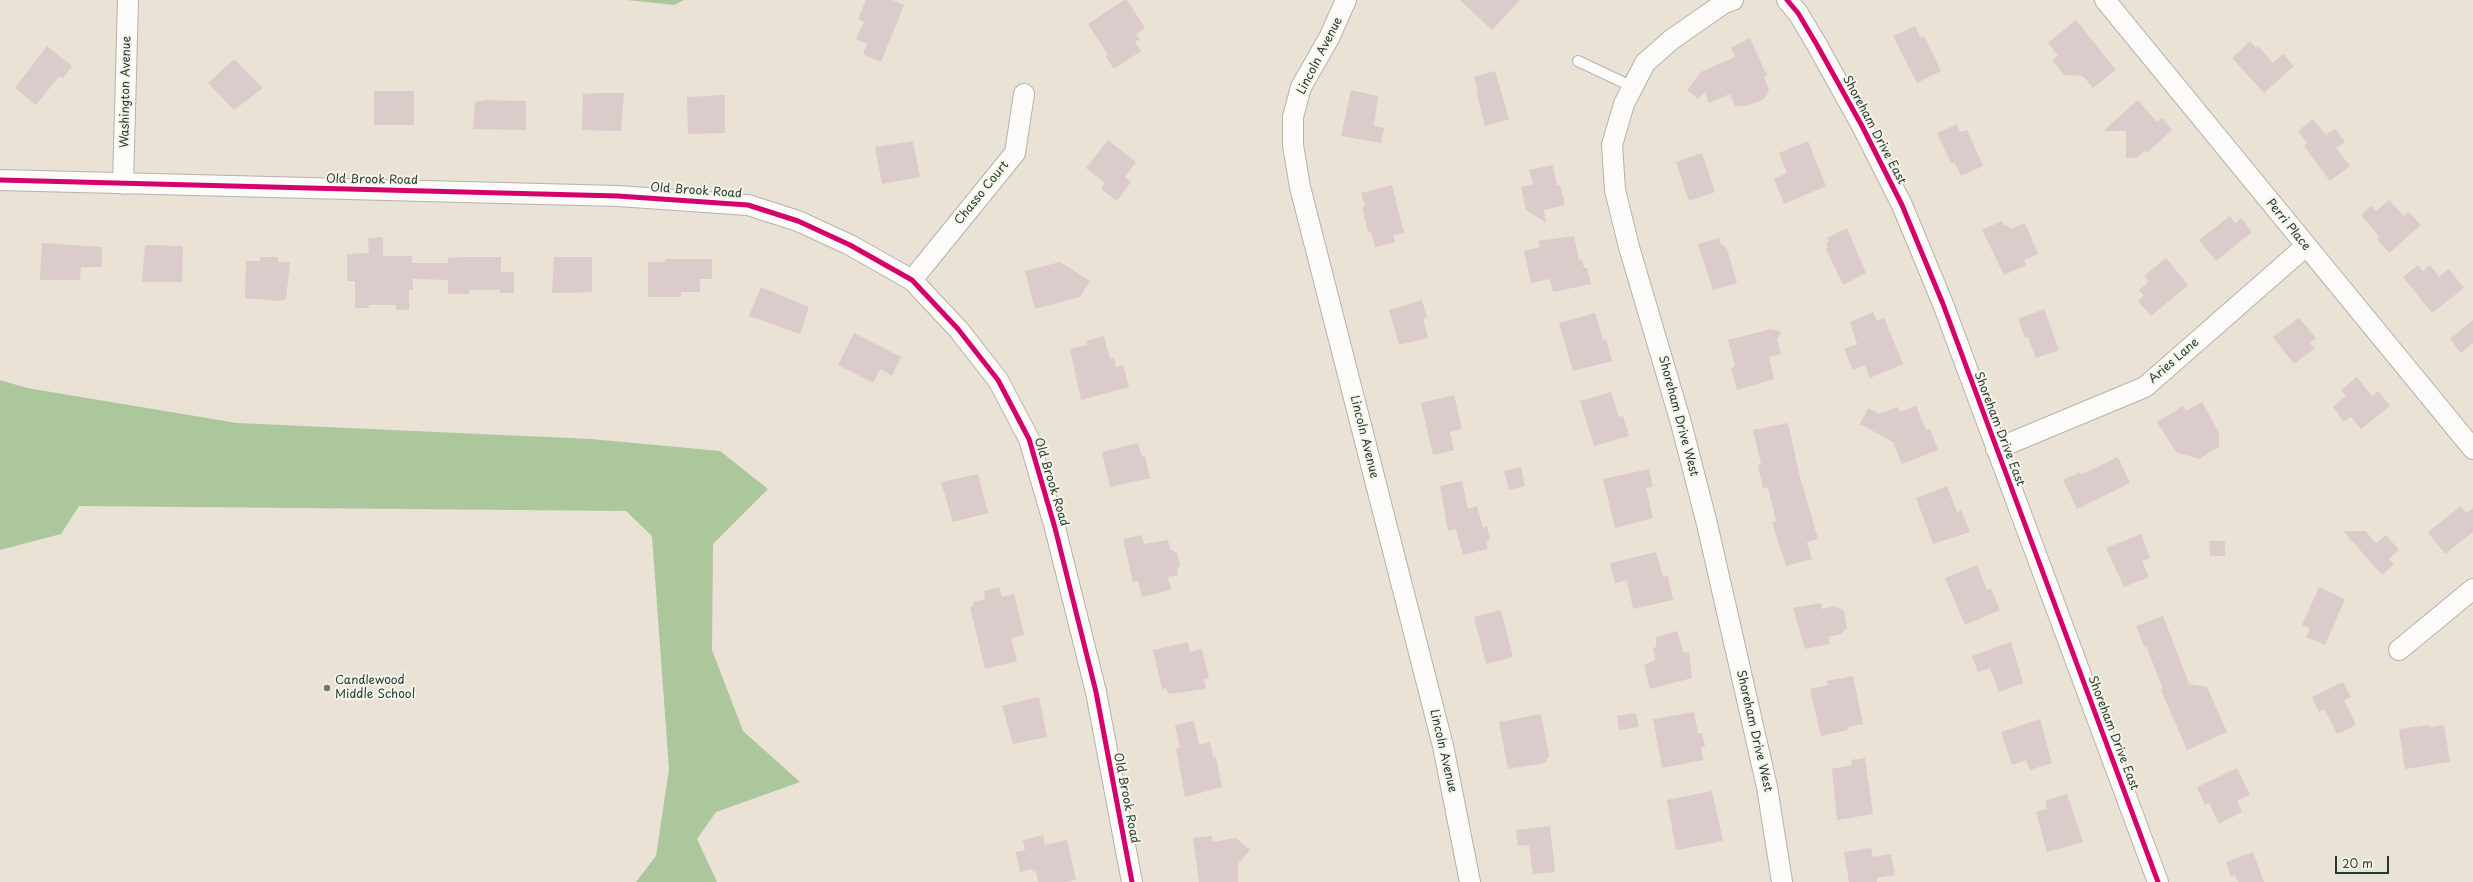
<!DOCTYPE html>
<style>
body{margin:0}
#map{position:relative;width:2473px;height:882px;overflow:hidden;background:#e9e2d5;font-family:"Playpen Sans",sans-serif}
canvas{display:block}
.scale{position:absolute;left:2335px;top:856px;width:54px;height:18px;box-sizing:border-box;border:2px solid #1f3d34;border-top:0;padding-left:5px;font-size:12px;line-height:14px;white-space:nowrap;color:#1f3d34;-webkit-text-stroke:3px #f7f3e8;paint-order:stroke}
</style>
<div id="map">
<canvas width="2473" height="882"></canvas>
<div class="scale">20 m</div>
</div>
<script>
const c = document.querySelector('canvas').getContext('2d');
c.lineJoin = 'round';
function paint(path, color) { c.fillStyle = color; c.fill(path, 'evenodd'); }
const poly = rows => new Path2D(rows.map(r => 'M' + r).join(''));
function trace(path, color, width, dash) { c.strokeStyle = color; c.lineWidth = width; c.lineCap = dash ? 'butt' : 'round'; c.setLineDash(dash || []); c.stroke(path); }
function drawText(font, color, halo, rows, align = 'center') {
  c.font = font + ' "Playpen Sans",sans-serif'; c.lineWidth = 4; c.setLineDash([]); c.textBaseline = 'middle'; c.strokeStyle = halo; c.fillStyle = color; for (const [text, x, y, turn = 0] of rows) {
    c.save(); c.translate(x, y); c.rotate((+turn || 0) * Math.PI / 180); c.textAlign = isNaN(turn) ? turn : align; if (halo) c.strokeText(text, 0, 0); c.fillText(text, 0, 0); c.restore();
  }
}
const forest = poly([
 [627,0,684,0,674,5],
 [0,380,27,388,237,423,591,439,720,451,768,489,713,544,712,650,743,731,800,782,716,812,697,839,717,882,636,882,656,856,669,769,652,536,626,511,79,506,61,534,0,550]
]);
const building = poly([
 [866,0,892,0,904,5,881,62,863,54,867,44,856,39,864,22,858,19],
 [1124,0,1127,0,1145,28,1136,34,1140,40,1135,42,1141,51,1114,69,1105,56,1108,55,1088,24],
 [1460,0,1520,0,1492,30],
 [2076,20,2116,70,2093,88,2083,76,2064,75,2052,60,2058,56,2048,43],
 [1915,26,1920,37,1924,36,1941,71,1917,83,1893,36],
 [1750,38,1767,76,1764,77,1769,90,1764,99,1747,106,1735,106,1730,94,1709,103,1705,92,1698,99,1687,90,1701,72,1735,57,1731,48],
 [2250,41,2256,48,2258,46,2273,63,2283,54,2294,66,2264,93,2232,58],
 [47,46,72,66,63,78,59,76,36,105,15,88],
 [234,59,263,88,234,110,208,83],
 [1495,71,1509,119,1485,126,1476,91,1478,91,1474,77],
 [1351,90,1378,96,1374,126,1384,128,1381,143,1341,136],
 [374,91,414,91,414,125,374,125],
 [598,93,624,93,621,131,582,130,583,94],
 [725,95,725,133,688,134,687,97],
 [486,100,526,101,526,130,473,129,475,102],
 [2138,100,2157,122,2162,118,2172,130,2147,153,2145,151,2136,158,2126,158,2126,131,2103,131],
 [2313,119,2326,135,2335,129,2345,142,2336,148,2350,166,2330,181,2304,146,2307,143,2298,131],
 [1957,124,1960,132,1967,130,1983,166,1961,176,1955,163,1951,163,1937,133],
 [1108,140,1136,162,1125,177,1131,182,1117,201,1101,189,1105,183,1086,168],
 [913,141,920,177,882,184,875,147],
 [1808,141,1826,186,1784,204,1774,179,1787,173,1779,153],
 [1702,153,1715,192,1689,201,1676,162],
 [1553,165,1557,186,1560,185,1565,205,1544,210,1546,223,1526,210,1521,187,1533,184,1529,170],
 [1392,185,1404,233,1393,235,1395,242,1375,247,1371,231,1368,232,1362,207,1365,207,1361,193],
 [2389,200,2404,216,2409,212,2421,225,2389,253,2377,239,2379,236,2361,215,2371,206,2376,211],
 [2230,216,2235,223,2241,218,2252,232,2216,261,2199,240],
 [2002,221,2004,226,2008,225,2010,229,2025,223,2038,254,2024,260,2026,265,2004,275,1982,230],
 [1847,228,1866,273,1843,285,1826,249,1828,247,1826,243,1829,242,1827,238],
 [1574,236,1579,260,1582,259,1584,268,1587,268,1591,284,1553,292,1550,279,1531,283,1524,251,1540,247,1538,241],
 [383,237,383,256,412,256,412,263,448,263,448,258,463,257,501,257,501,272,514,272,514,293,500,293,500,290,469,290,469,294,448,294,448,280,413,279,413,290,409,290,409,310,396,310,396,305,369,305,369,308,355,308,355,281,347,281,347,254,369,253,368,238],
 [1719,238,1720,243,1727,249,1737,283,1713,290,1698,244],
 [42,243,102,247,102,267,81,267,80,280,40,280],
 [145,245,183,246,182,282,142,282],
 [260,257,278,257,278,262,290,262,286,299,280,301,245,298,246,261,260,261],
 [554,257,592,257,592,292,552,293],
 [2166,258,2188,285,2151,316,2138,301,2144,296,2139,290,2149,282,2144,276],
 [665,259,712,259,712,279,700,279,700,292,681,292,681,297,648,297,648,262,665,262],
 [1060,262,1090,281,1080,297,1035,309,1025,271],
 [2418,265,2423,271,2430,265,2439,277,2449,269,2464,288,2432,313,2403,277],
 [761,287,809,307,800,334,749,316],
 [1422,300,1427,318,1423,319,1428,338,1399,345,1389,310],
 [2044,309,2059,350,2036,358,2028,337,2025,338,2018,319],
 [1873,312,1877,321,1884,318,1903,364,1870,378,1865,365,1853,370,1844,349,1857,344,1850,322],
 [1595,313,1603,340,1606,339,1612,361,1573,371,1559,323],
 [2299,318,2316,338,2310,343,2315,348,2294,364,2273,337],
 [2473,320,2473,343,2461,353,2450,339],
 [1771,329,1781,332,1777,340,1781,354,1769,357,1774,379,1737,390,1731,368,1735,366,1728,340],
 [854,333,901,357,892,376,880,369,873,383,838,365],
 [1104,336,1110,359,1114,358,1116,367,1123,365,1129,387,1081,400,1070,349,1087,345,1086,341],
 [2357,377,2372,396,2378,391,2390,406,2361,429,2351,417,2344,422,2333,407,2346,396,2341,390],
 [1611,392,1619,417,1623,416,1629,436,1594,446,1580,401],
 [1454,395,1462,429,1450,432,1454,450,1433,455,1421,403],
 [2202,402,2219,433,2219,447,2199,459,2176,452,2157,422,2183,406,2186,411],
 [1916,406,1926,430,1930,429,1938,450,1902,464,1893,442,1860,424,1868,408,1879,414,1898,407,1900,412],
 [1788,423,1800,477,1818,539,1807,542,1812,559,1786,566,1772,522,1776,521,1768,487,1763,489,1758,465,1761,464,1753,430],
 [1138,443,1142,456,1145,456,1150,478,1110,487,1102,452],
 [2118,457,2130,483,2077,509,2063,480,2080,472,2081,475],
 [1521,467,1525,486,1509,490,1504,471],
 [1649,469,1653,487,1646,488,1653,518,1615,528,1603,479],
 [978,474,988,513,953,522,941,482],
 [1462,481,1468,509,1477,506,1483,528,1487,526,1490,540,1486,541,1488,549,1463,555,1456,529,1448,531,1440,486],
 [1947,486,1957,512,1961,510,1970,532,1933,544,1916,498],
 [2461,506,2466,513,2473,508,2473,532,2445,554,2428,532],
 [2343,531,2365,531,2376,543,2386,535,2399,550,2389,559,2394,564,2382,575],
 [2141,534,2150,558,2142,561,2149,577,2124,587,2106,548],
 [1142,535,1144,544,1168,540,1170,549,1177,553,1180,564,1177,570,1178,575,1168,577,1171,590,1142,597,1138,581,1133,582,1123,539],
 [2209,541,2225,541,2225,556,2210,556],
 [1656,552,1663,577,1668,576,1673,600,1633,609,1627,580,1615,583,1610,563],
 [1977,565,1987,590,1991,589,2000,610,1965,625,1945,578],
 [999,587,1002,597,1014,594,1024,635,1011,638,1017,661,985,669,970,607,974,606,973,602,985,599,984,591],
 [2319,587,2345,599,2325,645,2306,637,2310,628,2302,625],
 [1821,603,1822,609,1835,606,1844,611,1847,628,1841,634,1828,637,1830,644,1805,649,1793,608],
 [1501,610,1513,657,1486,664,1474,617],
 [2163,616,2189,684,2207,687,2227,732,2187,750,2161,690,2163,689,2146,646,2144,647,2136,626],
 [1677,631,1684,653,1689,652,1692,678,1650,689,1644,665,1655,660,1653,648,1656,647,1656,637],
 [1188,642,1190,652,1202,649,1209,678,1204,679,1206,689,1168,694,1166,688,1162,689,1153,650],
 [2011,642,2023,683,1999,692,1990,668,1978,672,1972,656],
 [1853,676,1863,724,1847,727,1848,730,1821,736,1810,689,1828,685,1827,681],
 [2343,682,2351,697,2344,700,2356,725,2337,734,2324,709,2319,712,2312,697],
 [1039,697,1047,737,1013,744,1002,706],
 [1694,712,1698,733,1702,733,1705,747,1701,747,1703,760,1662,768,1653,719],
 [1636,713,1639,727,1619,730,1617,716],
 [1541,714,1549,756,1545,763,1508,769,1499,722],
 [2040,719,2052,763,2030,770,2026,760,2012,765,2001,732],
 [1194,721,1199,745,1210,742,1213,757,1216,757,1222,787,1185,797,1176,749,1180,748,1175,725],
 [2429,725,2430,727,2444,725,2450,762,2405,769,2399,729],
 [1865,758,1873,814,1837,820,1832,769,1852,765,1851,760],
 [2237,768,2250,795,2237,801,2242,812,2219,824,2209,803,2205,805,2197,787],
 [1712,791,1723,841,1676,850,1667,800],
 [2067,794,2083,842,2047,852,2036,812,2047,809,2045,801],
 [1550,826,1555,872,1533,874,1529,845,1518,846,1516,830],
 [1043,835,1045,845,1067,840,1076,880,1065,882,1038,882,1036,871,1033,872,1032,869,1020,872,1016,852,1025,850,1023,840],
 [1212,836,1213,842,1236,838,1250,850,1238,864,1238,882,1199,882,1193,838],
 [1871,848,1873,857,1891,854,1895,875,1877,878,1877,882,1849,882,1844,852],
 [2253,852,2264,882,2238,882,2235,875,2231,877,2226,862]
]);
const service = poly([
 [1578,61,1633,87]
]);
const minor = poly([
 [1346,0,1329,38,1301,87,1293,117,1293,145,1300,187,1443,746,1470,882],
 [1733,0,1724,3,1671,40,1645,63,1624,104,1612,145,1615,190,1629,247,1681,423,1707,524,1767,787,1782,882],
 [1787,0,1798,13,1817,45,1862,126,1902,205,1943,304,2158,882],
 [2105,0,2473,449],
 [0,180,618,196,748,205,798,221,850,245,912,280,958,329,998,380,1029,439,1055,528,1096,692,1132,882],
 [123,184,128,0],
 [912,280,1015,153,1024,94],
 [1996,449,2145,387,2306,246],
 [2399,650,2473,589]
]);
const cycleway = poly([
 [1787,0,1798,13,1817,45,1862,126,1902,205,1943,304,2158,882],
 [0,180,618,196,748,205,798,221,850,245,912,280,958,329,998,380,1029,439,1055,528,1096,692,1132,882]
]);
const markers = [
 [327,688,4,"#66776c"]
];
const streetNames = [
 ["Lincoln Avenue",1320,56,-63],
 ["Washington Avenue",126,92,-89],
 ["Shoreham Drive East",1874,130,62],
 ["Old Brook Road",372,180,1],
 ["Old Brook Road",696,191,4],
 ["Chasso Court",982,193,-51],
 ["Perri Place",2288,225,51],
 ["Aries Lane",2174,361,-41],
 ["Shoreham Drive West",1678,416,75],
 ["Shoreham Drive East",1999,429,69],
 ["Lincoln Avenue",1364,437,76],
 ["Old Brook Road",1051,482,73],
 ["Shoreham Drive West",1754,731,77],
 ["Shoreham Drive East",2113,733,69],
 ["Lincoln Avenue",1443,751,77],
 ["Old Brook Road",1126,798,79]
];
const poiNames = [
 ["Candlewood",335,681],
 ["Middle School",335,695]
];
paint(forest, '#acc79c');
paint(building, '#dccbcb');
trace(service, '#b4b3aa', 12);
trace(minor, '#b4b3aa', 22);
trace(service, '#fcfbf9', 10);
trace(minor, '#fcfbf9', 20);
trace(cycleway, '#d6006c', 5);
for (const [x, y, r, color] of markers) { const dot = new Path2D(); dot.arc(x, y, r, 0, 2 * Math.PI); c.fillStyle = color; c.fill(dot); trace(dot, '#f7f3e8', 1.5); }
drawText('12px', '#1f3d34', '#f7f3e8', streetNames);
drawText('12px', '#1f3d34', '#f7f3e8', poiNames, 'left');
</script>
